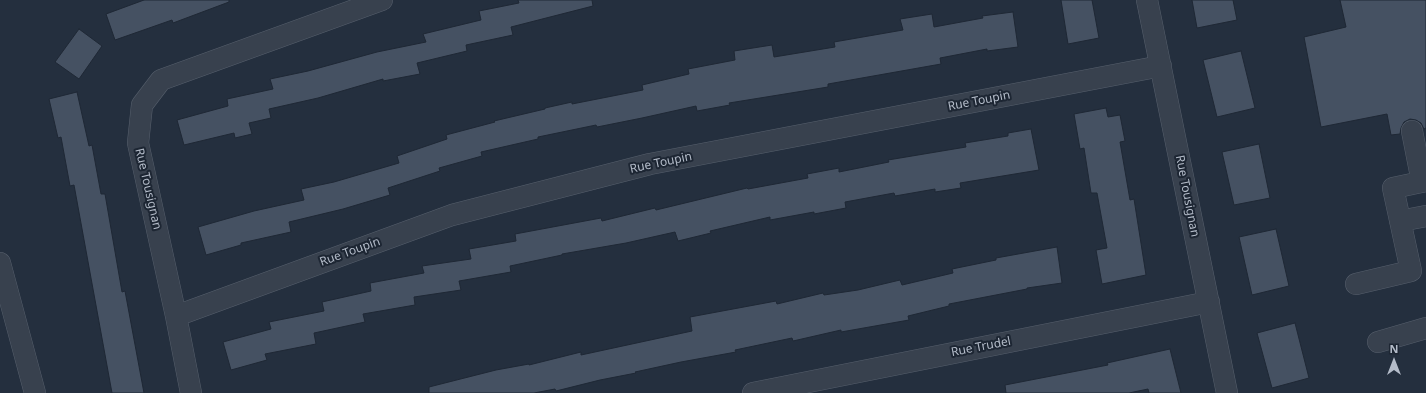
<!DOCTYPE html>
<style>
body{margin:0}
#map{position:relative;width:1426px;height:393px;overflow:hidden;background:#242f3e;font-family:"Noto Sans",sans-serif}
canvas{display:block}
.north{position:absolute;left:1374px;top:341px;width:40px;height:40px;-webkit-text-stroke:3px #1d2633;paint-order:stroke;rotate:0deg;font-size:11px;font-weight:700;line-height:16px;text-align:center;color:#b4bcc9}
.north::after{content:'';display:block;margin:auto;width:14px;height:18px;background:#b4bcc9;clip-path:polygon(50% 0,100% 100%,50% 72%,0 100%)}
</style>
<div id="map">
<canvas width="1426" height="393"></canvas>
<div class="north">N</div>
</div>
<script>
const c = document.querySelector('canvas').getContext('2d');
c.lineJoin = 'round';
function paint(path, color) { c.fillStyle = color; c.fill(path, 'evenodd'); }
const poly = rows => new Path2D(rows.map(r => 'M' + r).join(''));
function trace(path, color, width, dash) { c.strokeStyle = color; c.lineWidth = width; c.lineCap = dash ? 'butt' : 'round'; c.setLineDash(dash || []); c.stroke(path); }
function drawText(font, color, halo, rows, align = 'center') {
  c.font = font + ' "Noto Sans",sans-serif'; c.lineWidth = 4; c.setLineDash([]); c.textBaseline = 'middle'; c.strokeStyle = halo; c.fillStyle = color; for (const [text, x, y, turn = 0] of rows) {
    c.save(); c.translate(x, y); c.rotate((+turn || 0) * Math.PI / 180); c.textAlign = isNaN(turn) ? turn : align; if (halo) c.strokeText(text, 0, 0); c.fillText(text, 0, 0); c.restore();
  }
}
const building = poly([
 [144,0,229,0,229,2,173,23,172,20,115,40,106,14,144,0],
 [518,0,592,0,593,6,511,27,513,35,466,45,467,51,417,63,420,74,383,81,383,79,318,98,269,109,271,118,249,123,252,134,235,138,234,133,184,145,177,120,228,106,227,99,273,89,270,79,308,71,377,52,426,42,423,34,481,20,479,11,519,3,518,0],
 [1061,0,1092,0,1099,38,1068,44,1061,0],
 [1192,0,1233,0,1237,20,1197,28,1192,0],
 [1340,0,1426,0,1426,128,1424,129,1421,123,1416,120,1410,119,1404,122,1401,128,1400,134,1391,135,1387,114,1321,127,1304,37,1346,27,1340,0],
 [1013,12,1018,47,987,51,987,49,940,58,941,64,828,84,828,87,729,103,730,105,697,111,696,106,642,118,597,127,596,125,538,137,538,139,481,152,482,156,439,168,440,171,388,188,390,195,343,209,289,222,291,232,241,243,241,245,206,255,198,227,254,211,304,200,301,189,334,182,399,163,397,156,447,139,446,135,495,122,494,121,545,109,545,108,572,102,572,104,643,90,642,85,689,74,688,69,735,60,734,51,772,45,774,57,835,47,834,42,903,30,900,19,932,14,934,27,983,18,982,16,1013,12],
 [79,29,102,46,79,79,55,62,79,29],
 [1241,51,1255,108,1217,117,1203,60,1241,51],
 [77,92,89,146,92,145,101,194,105,194,122,292,125,291,144,393,112,393,74,185,70,186,61,137,58,138,49,99,77,92],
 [1106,108,1108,117,1120,115,1125,141,1120,142,1130,200,1134,199,1146,275,1102,284,1096,250,1107,248,1097,193,1091,193,1084,148,1080,149,1074,114,1106,108],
 [1031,129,1039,170,960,183,961,188,935,192,935,189,895,196,894,193,845,202,846,208,814,214,814,212,770,220,770,217,710,231,711,233,678,241,675,232,626,243,562,254,562,255,510,266,511,272,459,281,461,290,414,297,415,305,363,314,365,322,314,333,316,344,265,354,267,360,231,370,223,342,271,329,269,322,324,311,322,302,371,291,370,283,424,273,422,266,471,259,469,249,516,241,515,234,601,218,602,221,655,208,656,210,747,188,748,189,808,178,807,174,839,168,839,172,889,162,888,160,966,147,965,143,1008,136,1008,133,1031,129],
 [1259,144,1270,198,1234,205,1222,152,1259,144],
 [1276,229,1289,286,1252,295,1239,237,1276,229],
 [1057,247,1062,283,1027,288,1027,289,949,304,949,306,908,316,909,320,841,332,841,330,793,341,792,338,735,350,736,352,681,362,635,372,636,373,600,380,556,391,555,389,534,393,429,393,429,387,496,370,529,364,529,365,581,352,581,355,692,331,690,317,776,301,777,304,823,293,824,295,858,290,900,280,902,285,953,273,952,269,996,260,996,258,1057,247],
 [1295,323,1309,378,1272,388,1257,333,1295,323],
 [1170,349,1181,393,1149,393,1148,389,1129,393,1006,393,1005,385,1108,365,1107,363,1170,349]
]);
const minor = poly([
 [1147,0,1227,393],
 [1412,131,1422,182],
 [1400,221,1426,216],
 [0,263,35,393],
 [1356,284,1411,271,1393,188,1426,181],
 [176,316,452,215,650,164,1161,66],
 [1378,342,1426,328],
 [191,393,176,316,138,143,142,105,161,80,382,0],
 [753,393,1209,302]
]);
const streetNames = [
 ["Rue Toupin",979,101,-11],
 ["Rue Toupin",661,163,-12],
 ["Rue Tousignan",148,189,77],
 ["Rue Tousignan",1187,196,79],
 ["Rue Toupin",350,252,-20],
 ["Rue Trudel",981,347,-11]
];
paint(building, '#455162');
trace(building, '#1f2835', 1);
trace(minor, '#565f6c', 22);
trace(minor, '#38414e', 21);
drawText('12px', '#b4bcc9', '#1d2633', streetNames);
</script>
